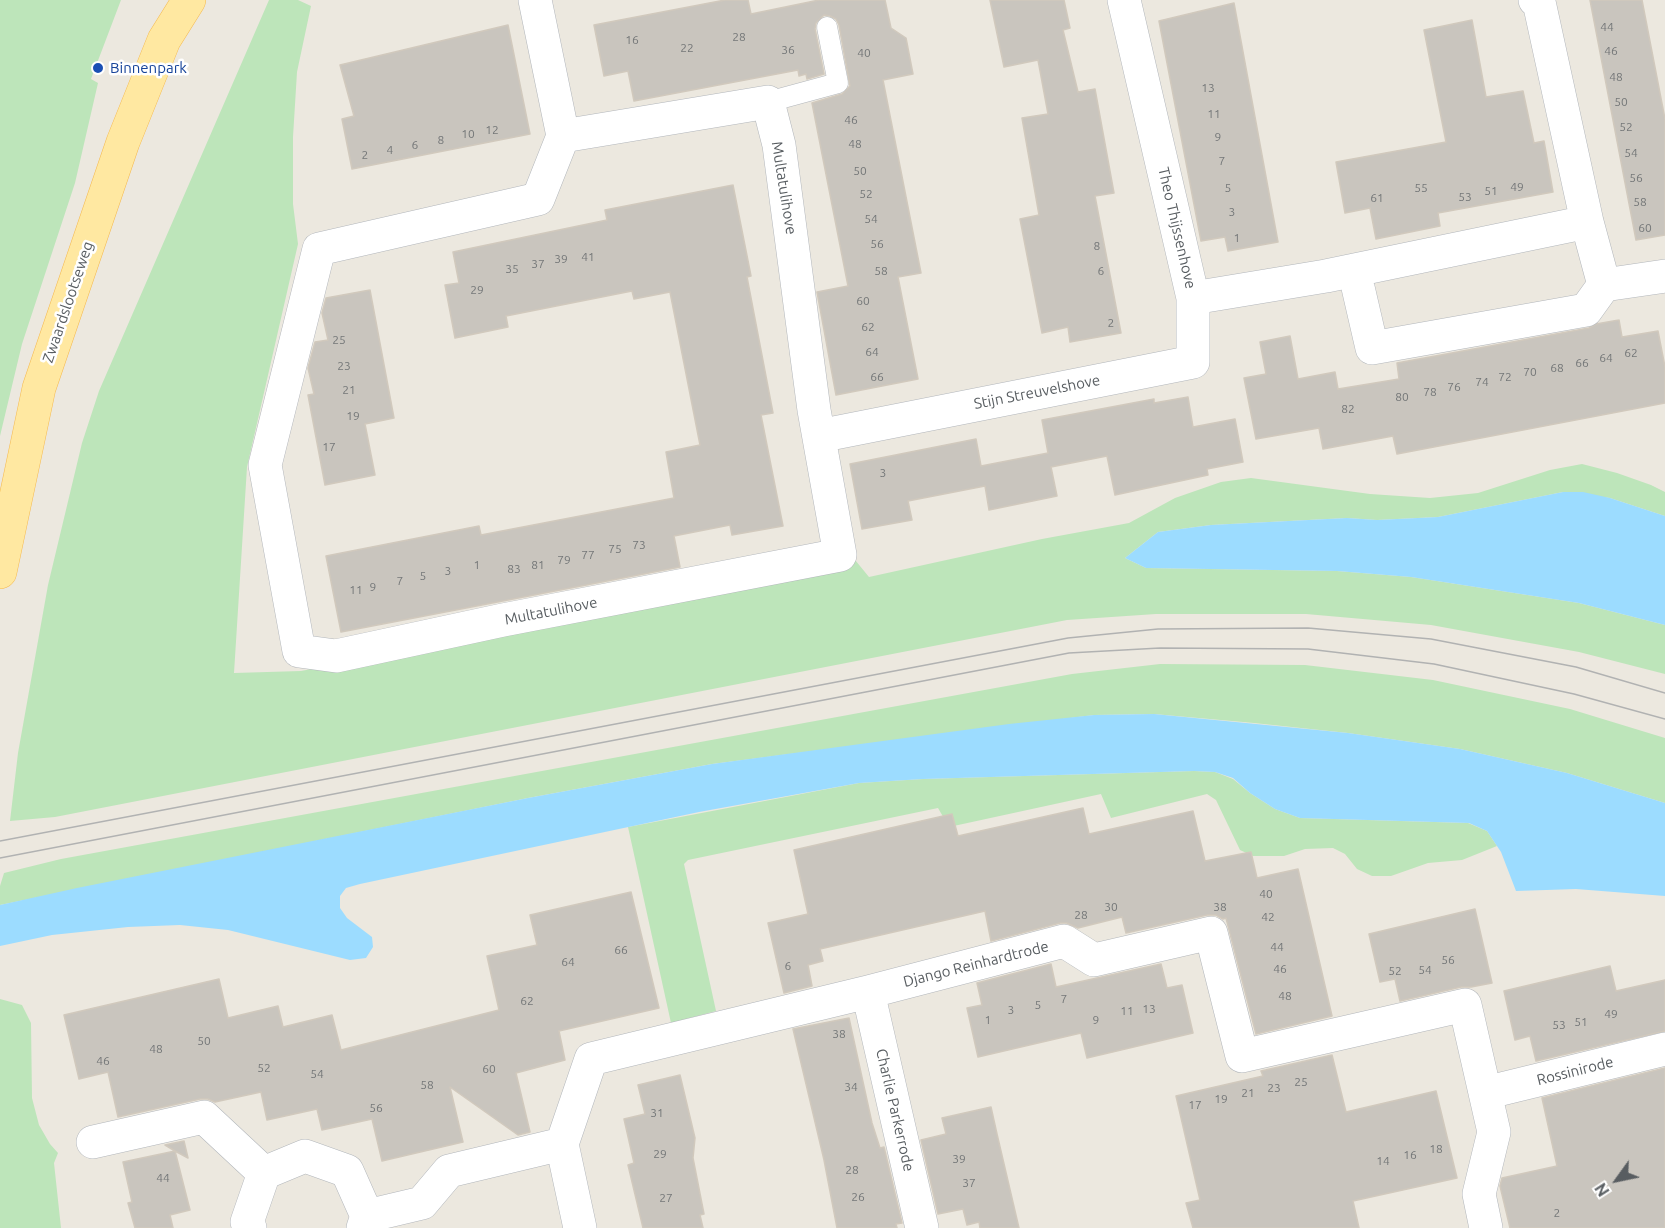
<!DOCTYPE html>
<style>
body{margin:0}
#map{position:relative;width:1665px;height:1228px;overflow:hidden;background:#ece8df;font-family:Ubuntu,sans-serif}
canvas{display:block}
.north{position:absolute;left:1587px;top:1150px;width:60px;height:60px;-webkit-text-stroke:4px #fff;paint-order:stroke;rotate:237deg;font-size:16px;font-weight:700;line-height:24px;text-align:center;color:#585d61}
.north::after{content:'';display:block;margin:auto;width:21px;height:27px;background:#585d61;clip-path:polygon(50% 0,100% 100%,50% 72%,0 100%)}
</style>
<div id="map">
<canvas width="1665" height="1228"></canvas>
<div class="north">N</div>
</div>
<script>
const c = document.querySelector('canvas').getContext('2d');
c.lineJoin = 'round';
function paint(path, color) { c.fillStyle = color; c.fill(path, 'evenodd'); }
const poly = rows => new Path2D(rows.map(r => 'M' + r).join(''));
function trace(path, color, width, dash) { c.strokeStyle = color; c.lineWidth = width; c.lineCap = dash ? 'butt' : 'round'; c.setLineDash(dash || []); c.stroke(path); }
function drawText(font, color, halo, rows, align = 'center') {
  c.font = font + ' Ubuntu,sans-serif'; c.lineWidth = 5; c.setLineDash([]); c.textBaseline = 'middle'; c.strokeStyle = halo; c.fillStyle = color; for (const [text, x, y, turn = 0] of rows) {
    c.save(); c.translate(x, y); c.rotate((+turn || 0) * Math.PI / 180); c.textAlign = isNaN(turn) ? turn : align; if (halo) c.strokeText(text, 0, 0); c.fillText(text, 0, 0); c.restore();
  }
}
const green = poly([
 [0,0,121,0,91,79,98,83,75,183,22,344,0,436],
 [269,0,298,0,311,6,297,72,293,137,293,204,298,244,247,467,234,673,301,671,839,566,851,555,869,577,1042,539,1129,523,1175,498,1221,482,1251,478,1370,494,1430,498,1478,493,1550,470,1582,464,1617,473,1651,485,1665,492,1665,516,1610,498,1563,492,1438,517,1377,520,1347,518,1211,525,1158,532,1125,558,1146,568,1337,571,1411,577,1579,603,1665,625,1665,674,1579,652,1431,625,1306,614,1156,614,1067,620,55,817,10,821,18,753,48,585,82,443,99,391],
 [1160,664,1305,665,1433,680,1570,709,1665,738,1665,803,1567,773,1460,749,1348,733,1254,723,1154,714,1094,715,712,764,528,798,0,905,0,886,4,873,61,859,1072,674],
 [1194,771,1215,772,1233,779,1250,793,1275,809,1300,818,1468,823,1487,831,1497,846,1462,860,1428,863,1391,876,1372,876,1357,869,1345,854,1333,848,1305,849,1284,856,1253,856,1240,850,1216,800,1207,794,1111,818,1101,794,949,827,938,808,688,860,684,864,716,1011,671,1023,628,827,859,783,923,779],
 [0,999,22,1005,31,1023,32,1098,39,1125,50,1144,58,1153,54,1163,61,1228,0,1228]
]);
const water = poly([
 [1563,492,1583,492,1610,498,1665,516,1665,625,1579,603,1411,577,1337,571,1146,568,1125,558,1158,532,1211,525,1347,518,1377,520,1438,517],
 [1154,714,1348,733,1460,749,1567,773,1665,803,1665,896,1576,889,1516,891,1501,852,1487,831,1469,823,1300,818,1275,809,1250,793,1233,778,1215,772,1194,771,923,779,859,783,699,812,360,884,346,888,340,896,340,908,347,918,372,937,373,947,366,958,350,960,228,930,180,925,128,927,52,935,0,946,0,905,77,888,528,798,712,764,1009,724,1094,715]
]);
const building = poly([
 [725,0,748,0,751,14,819,0,885,0,891,28,906,38,913,74,883,80,921,273,898,277,918,379,836,395,817,292,848,286,812,103,842,94,850,86,839,25,836,19,830,16,824,15,816,23,815,29,824,74,807,79,806,74,799,76,798,70,634,101,628,71,604,76,594,25,725,0],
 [990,0,1064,0,1070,28,1063,30,1078,92,1095,89,1114,193,1095,196,1121,333,1070,342,1068,327,1042,333,1020,219,1039,215,1022,118,1048,114,1038,60,1004,67,990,0],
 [1590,0,1642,0,1665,119,1665,235,1636,240,1590,0],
 [1234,3,1278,242,1228,251,1225,237,1201,241,1159,21,1234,3],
 [1472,20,1486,97,1523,91,1534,143,1544,141,1553,192,1438,213,1440,226,1376,239,1370,208,1345,213,1336,162,1446,142,1424,30,1472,20],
 [508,25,530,134,352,169,342,119,354,116,340,65,508,25],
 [733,185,751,276,747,277,773,413,761,415,783,526,732,535,730,525,674,536,680,567,341,632,326,556,479,526,481,535,674,498,666,452,700,445,670,292,634,299,632,291,506,316,508,327,455,338,445,285,459,283,453,252,607,220,605,210,733,185],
 [370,290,394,418,365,424,375,475,325,485,308,395,314,394,308,368,315,342,328,340,322,313,326,298,370,290],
 [1619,320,1622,337,1658,331,1665,367,1665,403,1397,454,1393,436,1323,449,1319,428,1256,439,1244,378,1266,374,1260,342,1290,336,1298,379,1335,372,1338,389,1399,379,1397,363,1589,328,1596,324,1619,320],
 [1188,397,1193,427,1235,419,1243,462,1207,469,1208,475,1115,495,1107,456,1051,467,1057,496,989,510,985,486,908,501,912,520,862,529,850,464,976,439,981,466,1048,453,1042,420,1154,399,1154,403,1188,397],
 [1083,808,1089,834,1193,811,1205,861,1251,852,1257,878,1298,869,1332,1016,1256,1034,1226,918,1223,919,1216,915,1207,915,1126,933,1122,917,1078,928,1067,923,1060,923,991,941,985,911,820,949,823,961,808,965,812,986,784,993,768,923,808,914,794,850,952,814,958,836,1083,808],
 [631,892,659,1008,559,1031,565,1060,516,1073,530,1132,518,1135,450,1087,463,1142,382,1161,372,1119,322,1130,317,1109,267,1120,261,1092,215,1102,208,1099,200,1099,118,1117,108,1072,79,1079,64,1015,219,979,228,1018,278,1006,283,1027,332,1015,341,1050,499,1010,487,956,537,945,530,915,631,892],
 [1475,909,1492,983,1471,987,1461,987,1400,1001,1395,979,1380,982,1369,934,1475,909],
 [1051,964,1056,987,1161,964,1167,988,1182,985,1193,1033,1087,1058,1081,1033,978,1057,967,1008,982,1005,977,983,1051,964],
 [1610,966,1616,991,1665,980,1665,1031,1536,1061,1530,1036,1515,1040,1504,991,1610,966],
 [849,1018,872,1123,880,1148,884,1147,902,1223,896,1224,897,1228,837,1228,824,1160,793,1029,849,1018],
 [1332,1055,1346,1112,1436,1091,1457,1178,1353,1201,1359,1228,1193,1228,1186,1203,1200,1200,1176,1096,1263,1076,1261,1071,1332,1055],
 [1665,1068,1665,1228,1510,1228,1500,1186,1502,1178,1557,1166,1542,1098,1665,1068],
 [680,1075,695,1138,693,1158,704,1214,700,1215,703,1228,643,1228,628,1165,634,1163,624,1119,645,1114,638,1085,680,1075],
 [991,1107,997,1134,1019,1228,980,1228,979,1222,967,1225,963,1209,938,1214,921,1140,946,1134,942,1118,991,1107],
 [184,1141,188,1158,175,1151,190,1210,170,1215,173,1228,135,1228,128,1203,132,1202,123,1162,175,1151,165,1145,184,1141]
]);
const lane = poly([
 [768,102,838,83,827,27]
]);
const street = poly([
 [535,0,563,136,538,199,319,249,265,465,299,651,336,656,503,620,840,555,814,410,779,145,768,102,563,136],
 [1354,270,1372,348,1586,310,1604,285,1587,222,1539,2,1535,0],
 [1604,285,1665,276],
 [1193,298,1326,276,1587,222],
 [819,436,1193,362,1193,298,1124,0],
 [868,992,922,1228],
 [1485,1093,1665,1049],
 [93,1142,204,1117,264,1173],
 [367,1216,422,1203,449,1171,562,1144],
 [250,1228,247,1222,264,1173,305,1156,347,1171,367,1216,363,1228],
 [580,1228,562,1144,591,1059,868,992,1064,941,1094,960,1211,933,1242,1056,1465,1005,1494,1132,1479,1194,1486,1228]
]);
const primary = poly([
 [0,572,39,388,123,142,164,40,189,0]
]);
const tram = poly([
 [0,841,1068,638,1158,629,1308,628,1431,639,1576,667,1665,693],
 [0,858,1069,653,1160,648,1308,649,1434,664,1574,694,1665,719]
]);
const markers = [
 [98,68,6,"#1a4fb4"]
];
const numberNames = [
 ["44",1607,27],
 ["28",739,37],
 ["16",632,40],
 ["22",687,48],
 ["36",788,50],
 ["46",1611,51],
 ["40",864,53],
 ["48",1616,77],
 ["13",1208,88],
 ["50",1621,102],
 ["11",1214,114],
 ["46",851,120],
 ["52",1626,127],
 ["12",492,130],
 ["10",468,134],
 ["9",1218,137],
 ["8",441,140],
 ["48",855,144],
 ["6",415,145],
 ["4",390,150],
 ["54",1631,153],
 ["2",365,155],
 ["7",1222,161],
 ["50",860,171],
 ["56",1636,178],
 ["49",1517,187],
 ["5",1228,188],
 ["55",1421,188],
 ["51",1491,191],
 ["52",866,194],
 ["53",1465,197],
 ["61",1377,198],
 ["58",1640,202],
 ["3",1232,212],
 ["54",871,219],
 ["60",1645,228],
 ["1",1237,238],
 ["56",877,244],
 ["8",1097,246],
 ["41",588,257],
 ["39",561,259],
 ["37",538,264],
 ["35",512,269],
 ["58",881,271],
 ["6",1101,271],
 ["29",477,290],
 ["60",863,301],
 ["2",1111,323],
 ["62",868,327],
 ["25",339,340],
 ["64",872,352],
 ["62",1631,353],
 ["64",1606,358],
 ["66",1582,363],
 ["23",344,366],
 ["68",1557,368],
 ["70",1530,372],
 ["66",877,377],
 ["72",1505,377],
 ["74",1482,382],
 ["76",1454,387],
 ["21",349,390],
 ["78",1430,392],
 ["80",1402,397],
 ["82",1348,409],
 ["19",353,416],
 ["17",329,447],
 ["3",883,473],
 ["73",639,545],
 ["75",615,549],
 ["77",588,555],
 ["79",564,560],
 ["1",477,565],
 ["81",538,565],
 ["83",514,569],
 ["3",448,571],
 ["5",423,576],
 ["7",400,581],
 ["9",373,587],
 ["11",356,590],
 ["40",1266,894],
 ["30",1111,907],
 ["38",1220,907],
 ["28",1081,915],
 ["42",1268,917],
 ["44",1277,947],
 ["66",621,950],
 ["56",1448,960],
 ["64",568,962],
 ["6",788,966],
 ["46",1280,969],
 ["54",1425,970],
 ["52",1395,971],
 ["48",1285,996],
 ["7",1064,999],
 ["62",527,1001],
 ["5",1038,1005],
 ["13",1149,1009],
 ["3",1011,1010],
 ["11",1127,1011],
 ["49",1611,1014],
 ["1",988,1020],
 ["9",1096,1020],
 ["51",1581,1022],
 ["53",1559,1025],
 ["38",839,1034],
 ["50",204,1041],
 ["48",156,1049],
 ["46",103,1061],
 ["52",264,1068],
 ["60",489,1069],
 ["54",317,1074],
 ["25",1301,1082],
 ["58",427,1085],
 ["34",851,1087],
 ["23",1274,1088],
 ["21",1248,1093],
 ["19",1221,1099],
 ["17",1195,1105],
 ["56",376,1108],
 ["31",657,1113],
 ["18",1436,1149],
 ["29",660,1154],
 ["16",1410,1155],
 ["39",959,1159],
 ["14",1383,1161],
 ["28",852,1170],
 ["44",163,1178],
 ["37",969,1183],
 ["26",858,1197],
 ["27",666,1198],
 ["2",1557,1213]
];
const transitNames = [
 ["Binnenpark",110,68]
];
const streetNames = [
 ["Multatulihove",784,188,81],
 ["Theo Thijssenhove",1177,228,77],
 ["Zwaardslootseweg",68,302,-71],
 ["Stijn Streuvelshove",1037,392,-11],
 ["Multatulihove",551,611,-11],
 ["Django Reinhardtrode",976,964,-14],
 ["Rossinirode",1575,1071,-14],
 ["Charlie Parkerrode",895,1110,77]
];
paint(green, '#bde5ba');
paint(water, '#9cdcff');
paint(building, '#c9c5be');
trace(building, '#d1c9bd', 1.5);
trace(lane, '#b2b6bb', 21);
trace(street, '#b2b6bb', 34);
trace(primary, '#f5b94f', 34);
trace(lane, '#fff', 20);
trace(street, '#fff', 33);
trace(primary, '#ffe8a1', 33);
trace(tram, '#b1b2b2', 1.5);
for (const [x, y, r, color] of markers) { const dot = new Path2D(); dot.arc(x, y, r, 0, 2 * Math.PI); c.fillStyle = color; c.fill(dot); trace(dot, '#fff', 2); }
drawText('12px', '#747778', null, numberNames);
drawText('15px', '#164399', '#fff', transitNames, 'left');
drawText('15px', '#585d61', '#fff', streetNames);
</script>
